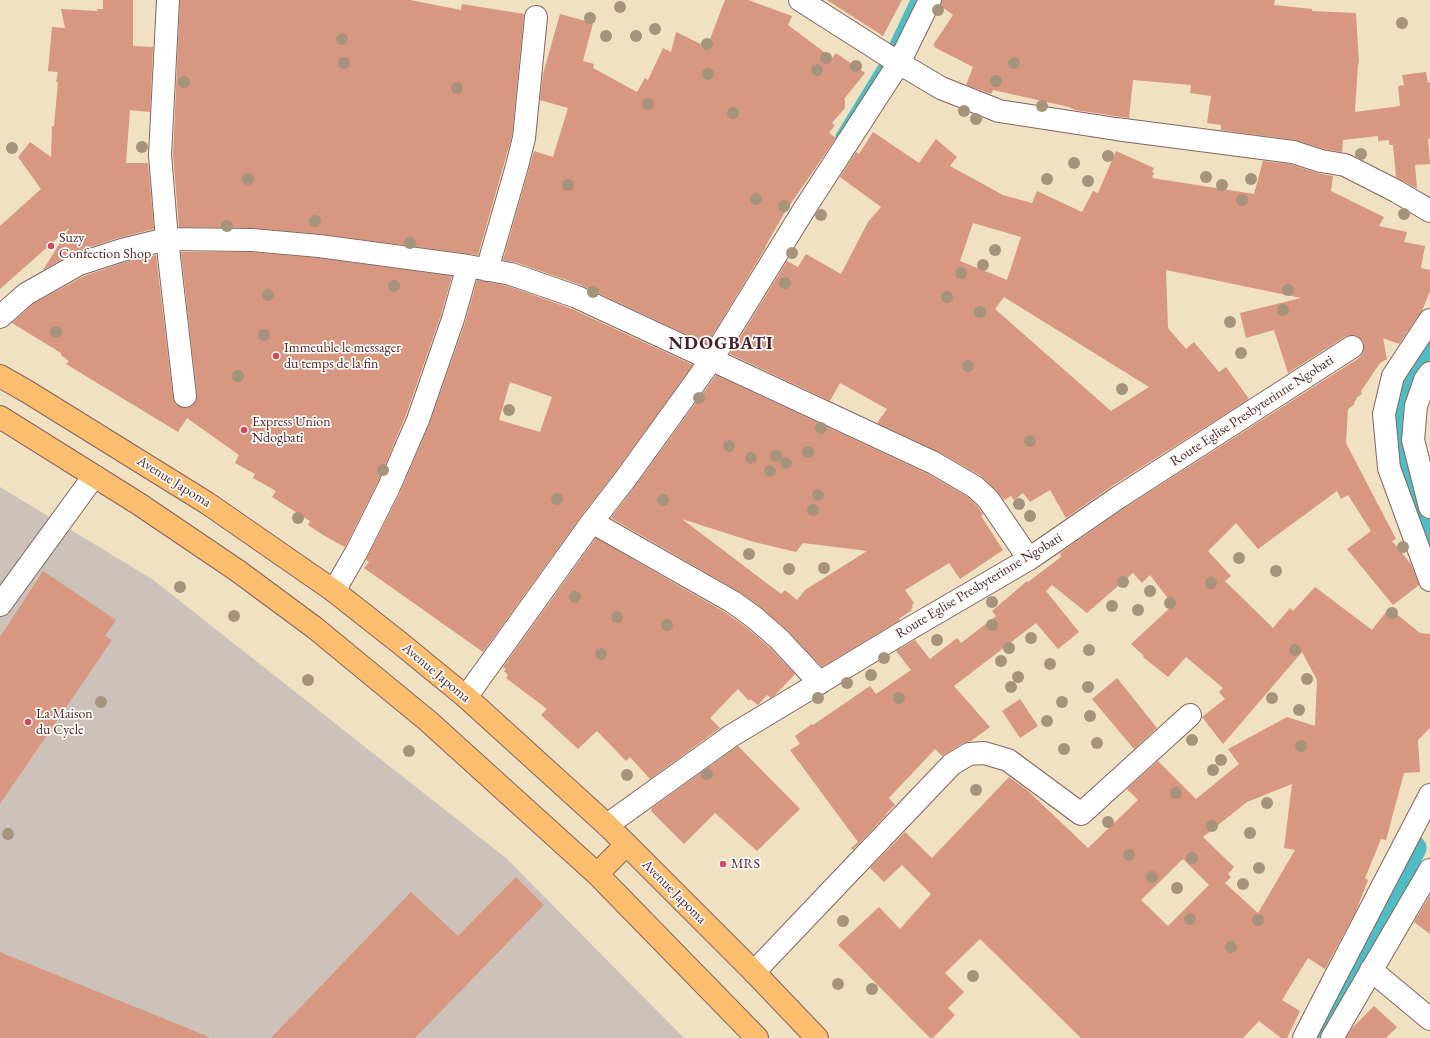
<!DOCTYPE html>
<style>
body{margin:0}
canvas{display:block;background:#efe1c1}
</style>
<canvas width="1430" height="1038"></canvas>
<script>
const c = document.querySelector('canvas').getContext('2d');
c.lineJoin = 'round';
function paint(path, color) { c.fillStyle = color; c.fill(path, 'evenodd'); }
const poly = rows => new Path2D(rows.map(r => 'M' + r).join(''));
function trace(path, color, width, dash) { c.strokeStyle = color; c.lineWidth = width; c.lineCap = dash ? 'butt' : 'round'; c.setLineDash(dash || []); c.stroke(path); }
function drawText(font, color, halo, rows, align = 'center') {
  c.font = font + ' "EB Garamond",serif'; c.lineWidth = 3.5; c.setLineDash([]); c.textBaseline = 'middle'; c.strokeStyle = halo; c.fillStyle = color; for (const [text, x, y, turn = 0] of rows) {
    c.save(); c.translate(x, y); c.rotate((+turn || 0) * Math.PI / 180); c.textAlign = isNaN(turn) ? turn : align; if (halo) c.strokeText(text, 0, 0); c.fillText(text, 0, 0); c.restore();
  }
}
const industrial = poly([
 [0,487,152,579,506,858,684,1038,0,1038]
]);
const stream = poly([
 [839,136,886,59,914,0]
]);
const canal = poly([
 [1430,337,1423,346,1398,396,1395,426,1397,452,1430,550],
 [1318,1038,1414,848]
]);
const building = poly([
 [103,0,133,0,133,46,153,47,150,112,130,110,126,163,148,163,154,229,118,238,75,252,43,270,70,227,0,289,0,226,41,189,18,157,30,142,51,157,52,126,54,126,58,82,56,82,58,72,48,71,52,27,65,28,61,9,97,11,97,9,103,9],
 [180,0,410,0,461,10,462,4,524,14,512,136,478,255,320,234,252,228,179,227,173,155],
 [725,0,748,0,792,16,788,25,832,58,836,53,865,73,844,99,845,100,845,108,832,123,835,125,829,133,836,138,785,212,765,247,766,247,707,344,581,285,515,262,503,260,534,151,553,157,568,108,540,100,543,74,560,14,593,23,583,61,594,64,593,68,637,92,645,78,648,80,663,48,671,52,676,32,707,47],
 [827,0,902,0,883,36],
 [942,0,1275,0,1274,5,1312,9,1312,11,1356,13,1359,64,1358,63,1355,112,1400,106,1398,86,1404,85,1402,75,1426,72,1428,83,1430,82,1430,139,1428,139,1430,164,1415,165,1417,188,1416,188,1396,177,1393,145,1389,145,1389,140,1378,141,1378,136,1343,140,1342,152,1324,149,1295,140,1221,130,1221,125,1207,123,1211,96,1190,93,1191,85,1133,80,1129,118,1075,110,1069,107,993,90,991,94,966,85,973,67,934,47,935,46,933,45,953,15,941,6],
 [873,132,919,163,936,139,957,157,950,166,1003,195,1032,203,1037,191,1082,212,1093,191,1098,193,1116,151,1154,168,1152,172,1154,173,1152,178,1254,194,1263,161,1290,164,1317,173,1333,176,1331,191,1384,217,1379,226,1407,232,1404,242,1425,246,1421,268,1430,270,1430,291,1422,311,1399,344,1383,338,1387,359,1380,363,1361,391,1362,394,1356,398,1357,399,1354,402,1355,404,1348,409,1346,443,1396,539,1392,541,1411,564,1419,585,1393,605,1347,549,1371,531,1348,495,1341,499,1337,491,1258,549,1236,523,1208,551,1231,576,1225,581,1273,628,1290,608,1293,611,1315,587,1372,630,1389,608,1420,633,1430,634,1430,728,1418,740,1420,772,1404,773,1386,840,1381,839,1365,878,1368,880,1355,913,1325,969,1308,958,1282,1000,1300,1011,1287,1038,1281,1038,1259,1021,1243,1038,1081,1038,980,939,945,973,964,992,948,1008,955,1015,933,1038,930,1038,838,945,879,907,900,929,931,894,902,865,884,882,870,868,905,832,932,858,1009,777,1027,790,1088,848,1138,800,1127,789,1158,761,1196,799,1239,764,1228,749,1287,717,1315,726,1317,680,1302,652,1223,744,1202,717,1225,699,1219,692,1223,688,1186,657,1168,677,1143,657,1144,656,1131,644,1173,605,1150,575,1142,583,1133,573,1087,613,1052,585,1046,591,1079,632,1058,649,1036,623,954,686,990,727,971,741,963,743,942,756,935,749,889,798,895,805,886,814,887,814,853,850,851,848,858,842,790,750,800,744,795,736,812,724,813,725,870,686,876,694,911,670,896,651,915,640,930,659,957,638,961,643,996,616,992,611,1027,581,1028,582,1061,557,1060,553,1126,507,1359,358,1363,353,1364,347,1363,341,1358,336,1352,335,1346,336,1288,373,1274,330,1246,338,1240,313,1301,298,1166,270,1168,328,1186,349,1194,342,1219,372,1226,367,1249,399,1112,486,1066,518,1050,490,1030,502,1023,493,1014,500,1011,496,1004,500,996,490,981,476,939,452,877,423,887,409,840,383,830,401,730,354,787,261,798,267,806,254,841,274,868,222,881,207,840,177,856,152,859,154],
 [973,223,1021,237,1007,280,960,261],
 [1004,297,1149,387,1111,411,995,309],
 [1292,784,1284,848,1295,850,1258,913,1225,883,1231,877,1228,874,1234,867,1203,837,1247,802],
 [1183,859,1209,885,1168,926,1141,900],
 [181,252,251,252,318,258,452,276,441,315,406,415,378,482,345,547,323,535,308,525,310,521,272,497,276,491,253,478,255,474,235,463,239,455,187,418,178,432,66,364,69,361,61,355,61,353,12,323,33,304,84,276,125,262,156,255,173,397,175,403,180,407,186,408,192,406,196,401,197,395],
 [477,280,508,286,572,309,693,365,616,471,582,515,483,652,364,568,369,562,366,560,400,493,429,425,465,323],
 [510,382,552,397,540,432,499,420],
 [716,375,928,474,968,497,978,507,983,514,981,516,1003,550,960,579,949,563,905,590,914,603,912,605,913,607,911,609,912,610,899,619,900,620,822,667,787,630,762,608,740,592,611,518,636,485],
 [682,519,754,542,796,552,803,543,867,551,805,590,797,600,785,590,781,594],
 [596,538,726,613,747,628,770,648,795,674,776,694,771,698,767,695,758,705,750,699,749,701,738,689,710,718,720,728,650,779,630,757,626,761,597,731,578,749,541,715,547,709,506,678,508,675,504,671,506,669,503,667],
 [43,571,116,620,105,636,112,640,0,804,0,637],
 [1117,678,1157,728,1134,749,1092,699],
 [1020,699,1038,726,1020,738,1002,711],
 [738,746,800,809,757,851,715,813,684,844,651,811,652,808],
 [516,877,544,905,415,1038,271,1038,411,892,458,936],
 [1430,895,1430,934,1414,922],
 [0,952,209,1037,208,1038,0,1038],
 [1374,1006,1397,1027,1386,1038,1346,1038,1352,1028]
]);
const minor = poly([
 [168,0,160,155,167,239,185,396],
 [800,0,899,63,941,88,999,111,1116,129,1293,152,1321,161,1345,165,1396,191,1430,211],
 [487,270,517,166,524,138,536,17],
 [0,317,26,294,79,264,122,250,167,239,252,240,319,246,468,266,511,274,577,297,934,463,975,487,988,499,1029,559],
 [1430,320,1393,376,1384,414,1389,468,1430,580],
 [1430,373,1425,380,1416,406,1413,440,1430,507],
 [592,522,733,602,755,618,779,639,820,683],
 [334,591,357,551,389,487,418,420,453,319,468,266],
 [0,605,94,476],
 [466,697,592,522,626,478,712,359,805,208,899,63,930,0],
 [607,825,731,736,907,630,1029,559,1119,497,1352,347],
 [1371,970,1430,1019],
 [754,972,952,764,969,754,984,753,1008,760,1081,814,1190,715],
 [1304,1038,1330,987,1430,795],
 [1332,1038,1430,870]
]);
const major = poly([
 [0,376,28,392,207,503,334,591,400,643,466,697,607,825,754,972,817,1038],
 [0,417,139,504,238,571,315,628,428,721,597,874,757,1038],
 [597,874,626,845]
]);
const trees = [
 [620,7],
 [938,10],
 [590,18],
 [1402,23],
 [655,29],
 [606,36],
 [636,36],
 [342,39],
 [707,44],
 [826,58],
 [344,63],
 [1014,63],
 [856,66],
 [817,70],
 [708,74],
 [996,81],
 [184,82],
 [457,88],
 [648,104],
 [1042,106],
 [964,111],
 [733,113],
 [976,119],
 [142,147],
 [12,148],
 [1361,154],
 [1108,156],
 [1074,163],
 [1206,177],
 [248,179],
 [1047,179],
 [1251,179],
 [1088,181],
 [568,185],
 [1222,185],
 [756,199],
 [1242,200],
 [784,206],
 [1404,214],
 [821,215],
 [315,221],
 [227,226],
 [410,243],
 [995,250],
 [792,253],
 [983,265],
 [961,273],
 [785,283],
 [394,286],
 [1288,290],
 [593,292],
 [268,295],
 [947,297],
 [1283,310],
 [980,312],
 [1230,322],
 [56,332],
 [264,335],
 [1241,353],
 [968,366],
 [238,376],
 [1122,389],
 [699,398],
 [509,410],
 [821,428],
 [1030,441],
 [729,446],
 [808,452],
 [776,456],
 [751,458],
 [786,463],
 [383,470],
 [770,471],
 [818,495],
 [557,499],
 [663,500],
 [1019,504],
 [813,510],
 [1030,516],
 [298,518],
 [1403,547],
 [749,554],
 [1239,558],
 [824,568],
 [789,569],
 [1276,571],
 [1123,582],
 [1211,583],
 [180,587],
 [1150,591],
 [575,597],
 [992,602],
 [1170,603],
 [1112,606],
 [1138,610],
 [1392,613],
 [234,616],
 [617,617],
 [667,625],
 [992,625],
 [1031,638],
 [937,640],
 [1009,648],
 [1089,650],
 [1295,650],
 [601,654],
 [884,658],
 [1001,661],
 [1050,664],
 [871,675],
 [1018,677],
 [1307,679],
 [308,680],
 [847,683],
 [1011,687],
 [1088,687],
 [818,698],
 [899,698],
 [1272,698],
 [101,702],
 [1062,702],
 [1299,710],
 [1090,716],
 [1047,721],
 [1192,740],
 [1097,743],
 [1301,746],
 [1064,749],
 [409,751],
 [1221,760],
 [1213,770],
 [707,774],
 [627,775],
 [976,790],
 [1176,793],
 [1267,803],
 [1108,822],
 [1212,826],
 [1250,833],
 [8,834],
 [1129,855],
 [1192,858],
 [1259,868],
 [1152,877],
 [1243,884],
 [1177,888],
 [1190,919],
 [1258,920],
 [843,921],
 [1231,947],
 [973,976],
 [838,984],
 [872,989]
];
const markers = [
 [51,246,4,"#d1495b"],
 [276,356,4,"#d1495b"],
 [244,430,4,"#d1495b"],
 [28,722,4,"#d1495b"],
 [723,864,4,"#d1495b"]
];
const poiNames = [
 ["Suzy",59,238],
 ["Confection Shop",59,254],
 ["Immeuble le messager",284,348],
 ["du temps de la fin",284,364],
 ["Express Union",252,422],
 ["Ndogbati",252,438],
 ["La Maison",36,714],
 ["du Cycle",36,730],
 ["MRS",731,864]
];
const streetNames = [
 ["Route Eglise Presbyterinne Ngobati",1252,411,-33],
 ["Avenue Japoma",174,482,32],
 ["Route Eglise Presbyterinne Ngobati",979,586,-31],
 ["Avenue Japoma",436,673,40],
 ["Avenue Japoma",674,892,45]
];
const districtNames = [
 ["NDOGBATI",721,344]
];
paint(industrial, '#cdc2b9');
trace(stream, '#4fbdc4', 7);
trace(canal, '#4fbdc4', 25);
paint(building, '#d79780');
trace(minor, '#846360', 24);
trace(major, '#846360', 24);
trace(minor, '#fff', 22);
trace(major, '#fbbd6e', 22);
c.fillStyle = '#a6937b';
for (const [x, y] of trees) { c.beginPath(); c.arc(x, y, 6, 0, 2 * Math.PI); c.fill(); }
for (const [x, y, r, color] of markers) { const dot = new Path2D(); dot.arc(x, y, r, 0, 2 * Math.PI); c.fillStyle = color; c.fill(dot); trace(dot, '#fdfcf7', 1.5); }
drawText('14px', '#4a1f2b', '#fdfcf7', poiNames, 'left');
drawText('14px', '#4a1f2b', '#fdfcf7', streetNames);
c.letterSpacing = '1px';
drawText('bold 18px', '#4a1f2b', '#fdfcf7', districtNames);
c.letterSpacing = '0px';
</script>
